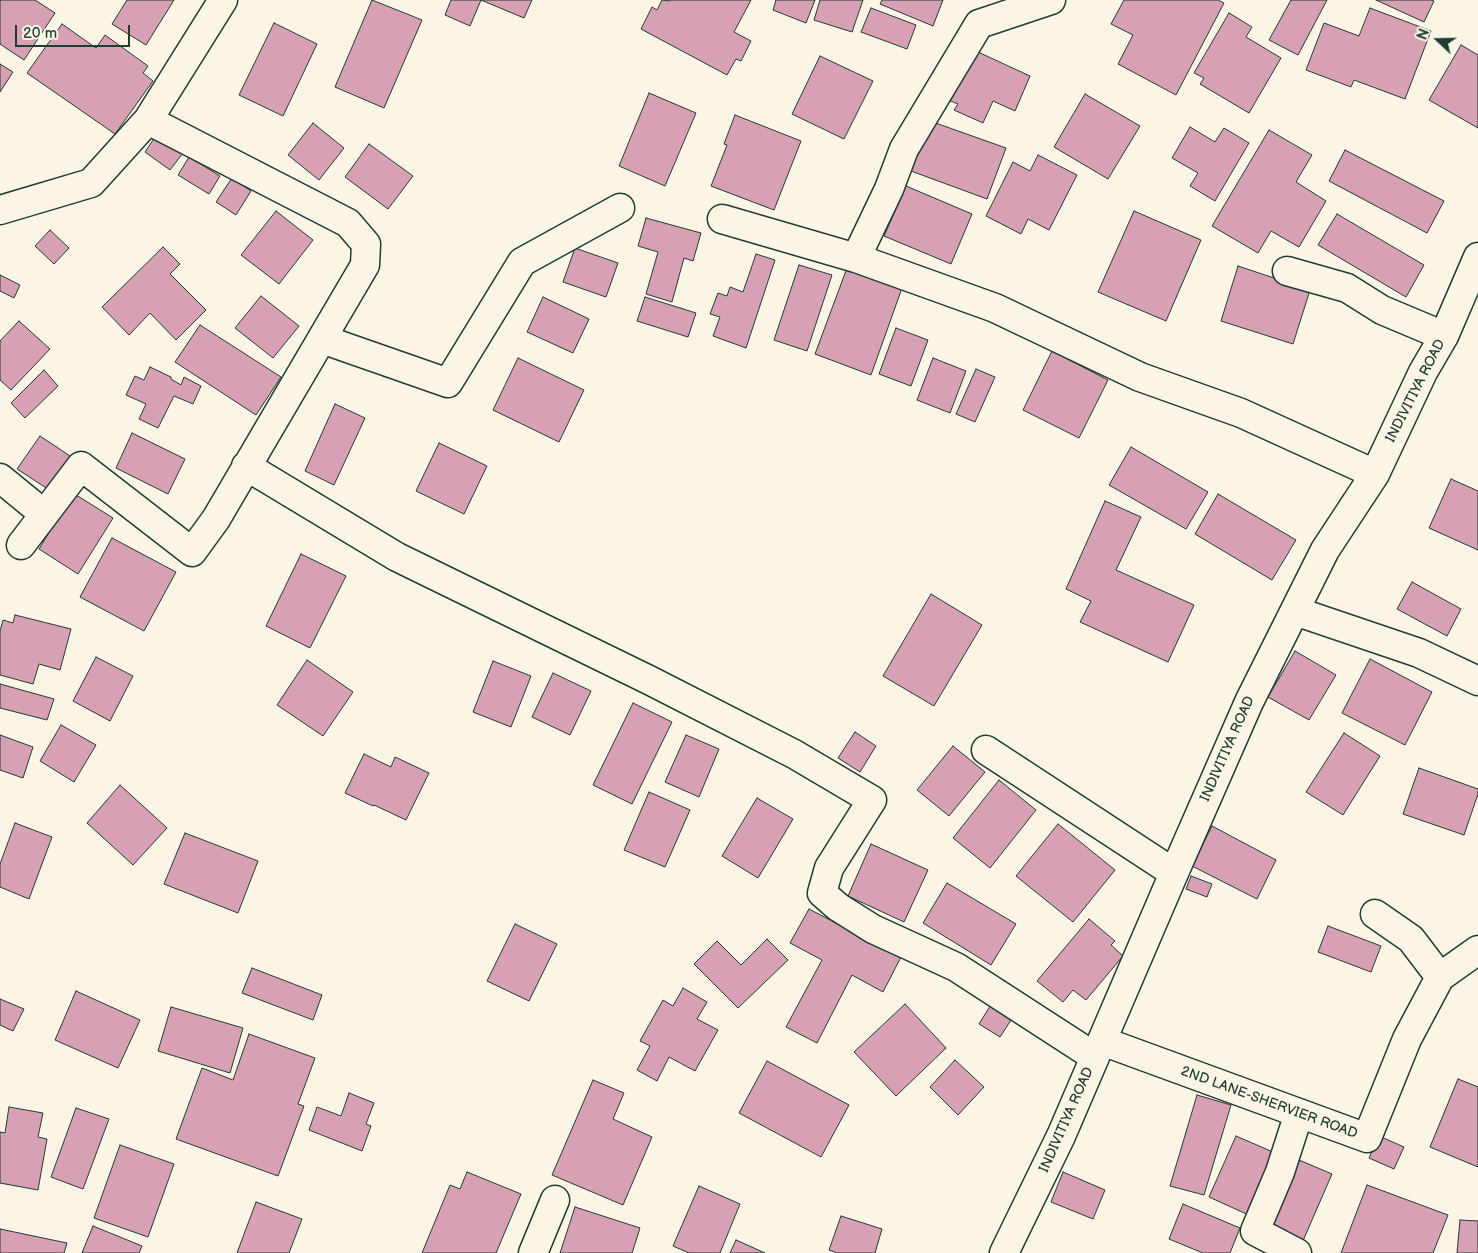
<!DOCTYPE html>
<style>
body{margin:0}
#map{position:relative;width:1478px;height:1253px;overflow:hidden;background:#fcf5e5;font-family:"Balsamiq Sans",sans-serif}
canvas{display:block}
.north{position:absolute;left:1413px;top:15px;width:50px;height:50px;-webkit-text-stroke:4px #fcf5e5;paint-order:stroke;rotate:291deg;font-size:14px;font-weight:700;line-height:20px;text-align:center;color:#1f3d34}
.north::after{content:'';display:block;margin:auto;width:18px;height:22px;background:#1f3d34;clip-path:polygon(50% 0,100% 100%,50% 72%,0 100%)}
.scale{position:absolute;left:15px;top:25px;width:115px;height:22px;box-sizing:border-box;border:2px solid #1f3d34;border-top:0;padding-left:6px;font-size:15px;line-height:18px;white-space:nowrap;color:#1f3d34;-webkit-text-stroke:4px #fcf5e5;paint-order:stroke}
</style>
<div id="map">
<canvas width="1478" height="1253"></canvas>
<div class="north">N</div>
<div class="scale">20 m</div>
</div>
<script>
const c = document.querySelector('canvas').getContext('2d');
c.lineJoin = 'round';
function paint(path, color) { c.fillStyle = color; c.fill(path, 'evenodd'); }
const poly = rows => new Path2D(rows.map(r => 'M' + r).join(''));
function trace(path, color, width, dash) { c.strokeStyle = color; c.lineWidth = width; c.lineCap = dash ? 'butt' : 'round'; c.setLineDash(dash || []); c.stroke(path); }
function drawText(font, color, halo, rows, align = 'center') {
  c.font = font + ' "Balsamiq Sans",sans-serif'; c.lineWidth = 4; c.setLineDash([]); c.textBaseline = 'middle'; c.strokeStyle = halo; c.fillStyle = color; for (const [text, x, y, turn = 0] of rows) {
    c.save(); c.translate(x, y); c.rotate((+turn || 0) * Math.PI / 180); c.textAlign = isNaN(turn) ? turn : align; if (halo) c.strokeText(text, 0, 0); c.fillText(text, 0, 0); c.restore();
  }
}
const building = poly([
 [0,0,35,0,55,13,24,60,0,44,0,0],
 [127,0,174,0,146,45,112,24,127,0],
 [372,0,422,20,384,108,335,87,372,0],
 [451,0,532,0,524,18,481,0,470,26,445,15,451,0],
 [662,0,670,1,670,0,751,0,734,32,751,41,741,61,736,59,727,75,641,29,652,7,657,10,662,0],
 [776,0,815,0,806,23,773,10,776,0],
 [820,0,863,0,852,32,814,20,820,0],
 [882,0,943,0,933,26,880,4,882,0],
 [1124,0,1218,0,1224,3,1176,95,1118,64,1133,35,1111,24,1124,0],
 [1291,0,1327,0,1298,55,1269,40,1291,0],
 [1376,0,1431,0,1434,1,1424,22,1376,0],
 [871,8,916,25,907,49,861,32,871,8],
 [1370,8,1431,31,1405,99,1354,80,1351,87,1306,70,1324,23,1359,36,1370,8],
 [1229,13,1252,27,1246,37,1281,58,1249,113,1200,84,1204,78,1194,73,1229,13],
 [274,23,317,44,283,116,239,95,274,23],
 [62,24,96,48,105,35,148,66,143,73,153,81,115,134,27,73,62,24],
 [1461,45,1478,55,1478,128,1429,100,1461,45],
 [970,52,977,55,978,52,1030,76,1015,111,993,101,983,123,954,110,958,104,948,100,970,52],
 [820,56,873,81,844,139,792,114,820,56],
 [0,64,13,72,0,92,0,64],
 [649,93,696,113,665,186,619,166,649,93],
 [1085,94,1140,126,1108,179,1054,147,1085,94],
 [735,115,801,141,774,210,711,186,727,145,724,144,735,115],
 [930,121,1006,148,987,199,911,171,930,121],
 [313,123,344,148,319,180,288,155,313,123],
 [1190,127,1215,142,1224,128,1249,143,1215,201,1190,186,1198,173,1172,158,1190,127],
 [1269,130,1312,155,1296,182,1326,201,1299,247,1271,231,1258,253,1212,226,1269,130],
 [157,134,183,153,170,170,145,152,157,134],
 [369,144,413,176,388,209,345,177,369,144],
 [1345,150,1444,201,1427,233,1329,181,1345,150],
 [1038,155,1077,175,1049,230,1028,219,1021,234,986,216,1013,162,1030,171,1038,155],
 [189,157,220,176,209,194,178,175,189,157],
 [232,178,251,191,236,215,216,202,232,178],
 [906,186,972,214,951,264,884,236,906,186],
 [276,211,313,240,279,284,241,255,276,211],
 [1134,211,1201,240,1166,321,1098,292,1134,211],
 [1337,214,1424,265,1406,297,1318,245,1337,214],
 [646,218,701,233,693,261,684,258,672,302,646,294,658,252,638,246,646,218],
 [50,230,69,248,54,264,35,246,50,230],
 [163,247,180,264,170,274,206,310,176,340,150,313,129,335,102,307,163,247],
 [575,248,618,263,606,297,563,282,575,248],
 [756,254,775,260,746,348,713,336,720,317,710,314,718,293,727,296,730,287,743,292,756,254],
 [799,265,832,275,807,351,774,340,799,265],
 [1238,266,1310,290,1293,344,1221,321,1238,266],
 [847,268,902,288,871,375,815,354,847,268],
 [0,275,20,285,14,298,0,291,0,275],
 [261,296,299,326,273,358,235,328,261,296],
 [543,297,589,319,573,353,527,332,543,297],
 [645,297,696,313,688,337,637,321,645,297],
 [19,321,50,349,11,390,0,380,0,341,19,321],
 [200,325,281,377,256,415,175,362,200,325],
 [896,328,928,340,911,386,879,374,896,328],
 [1052,351,1108,380,1079,438,1023,410,1052,351],
 [518,358,584,390,559,442,493,410,518,358],
 [933,358,966,371,950,413,917,400,933,358],
 [150,367,171,377,171,379,181,385,184,377,201,386,193,404,174,396,158,428,139,419,146,404,126,395,135,376,144,380,150,367],
 [976,369,995,377,975,422,956,414,976,369],
 [44,370,58,386,25,418,11,403,44,370],
 [335,404,365,418,334,485,305,471,335,404],
 [132,433,185,459,168,494,116,468,132,433],
 [40,436,76,460,54,493,17,469,40,436],
 [439,443,487,466,464,514,416,491,439,443],
 [1131,447,1208,492,1186,529,1109,485,1131,447],
 [1451,479,1478,491,1478,550,1429,528,1451,479],
 [73,493,113,518,78,574,39,549,73,493],
 [1218,494,1296,540,1272,580,1195,534,1218,494],
 [1105,501,1141,517,1116,570,1194,605,1168,662,1080,622,1091,601,1066,589,1105,501],
 [112,538,176,572,144,631,80,597,112,538],
 [301,554,346,576,310,648,266,626,301,554],
 [1412,582,1461,609,1447,636,1397,609,1412,582],
 [931,594,982,625,934,706,883,676,931,594],
 [15,615,71,629,60,670,39,664,33,684,0,675,0,631,3,620,13,623,15,615],
 [1295,651,1336,675,1309,720,1268,697,1295,651],
 [96,657,133,676,110,721,73,701,96,657],
 [1370,659,1432,692,1405,745,1342,713,1370,659],
 [307,660,353,692,323,736,277,705,307,660],
 [493,661,531,676,511,727,473,712,493,661],
 [553,673,591,691,570,735,532,717,553,673],
 [0,684,54,699,47,720,0,708,0,684],
 [633,703,672,722,632,804,593,785,633,703],
 [61,725,96,745,74,782,40,761,61,725],
 [855,732,876,746,860,772,838,758,855,732],
 [1344,733,1380,756,1343,815,1306,792,1344,733],
 [0,735,33,747,23,778,0,770,0,735],
 [686,735,719,749,699,797,665,782,686,735],
 [953,746,985,772,949,816,917,790,953,746],
 [364,754,391,767,395,757,429,773,406,820,374,805,373,806,345,793,364,754],
 [1419,768,1478,789,1478,794,1464,835,1403,814,1419,768],
 [999,780,1036,810,990,868,953,838,999,780],
 [120,785,167,828,133,865,87,823,120,785],
 [649,792,690,810,665,867,624,850,649,792],
 [757,798,793,819,758,878,722,856,757,798],
 [15,823,52,837,29,899,0,887,0,864,15,823],
 [1058,824,1115,870,1073,922,1016,876,1058,824],
 [1212,826,1276,860,1257,899,1192,866,1212,826],
 [185,833,258,861,238,913,164,884,185,833],
 [871,844,928,870,904,922,848,896,871,844],
 [1191,876,1212,884,1207,897,1186,889,1191,876],
 [947,883,1016,924,991,965,923,923,947,883],
 [809,909,901,957,883,992,852,975,817,1043,786,1027,822,960,790,943,809,909],
 [1089,919,1115,941,1111,945,1123,956,1086,1000,1073,990,1063,1002,1037,981,1089,919],
 [515,924,557,944,529,1001,487,981,515,924],
 [1328,926,1381,946,1371,972,1318,952,1328,926],
 [767,939,788,960,738,1008,694,964,717,941,741,965,767,939],
 [252,968,322,995,313,1020,242,993,252,968],
 [683,988,707,1002,697,1019,718,1030,695,1071,669,1057,657,1081,637,1070,650,1046,640,1041,663,1000,673,1006,683,988],
 [76,991,140,1020,118,1068,55,1040,76,991],
 [0,999,24,1009,13,1031,0,1025,0,999],
 [992,1003,1013,1017,1000,1037,979,1024,992,1003],
 [905,1004,946,1048,896,1096,854,1052,905,1004],
 [171,1007,243,1028,230,1073,158,1051,171,1007],
 [249,1034,315,1058,298,1104,304,1106,278,1176,176,1139,202,1068,233,1080,249,1034],
 [955,1060,984,1087,958,1115,930,1087,955,1060],
 [767,1061,849,1105,821,1157,739,1113,767,1061],
 [1458,1079,1478,1087,1478,1167,1430,1147,1458,1079],
 [593,1080,624,1093,613,1119,652,1137,623,1205,552,1175,593,1080],
 [349,1093,374,1103,366,1124,371,1126,362,1151,309,1130,317,1107,341,1116,349,1093],
 [1197,1095,1231,1105,1204,1195,1170,1186,1197,1095],
 [9,1107,43,1113,38,1137,47,1139,38,1190,0,1183,0,1132,5,1133,9,1107],
 [76,1108,109,1119,83,1189,51,1177,76,1108],
 [1236,1136,1280,1155,1253,1217,1209,1197,1236,1136],
 [1379,1136,1404,1147,1394,1169,1369,1158,1379,1136],
 [120,1145,174,1164,148,1237,94,1218,120,1145],
 [1292,1157,1332,1174,1302,1243,1262,1227,1292,1157],
 [467,1172,521,1194,496,1253,422,1253,450,1185,460,1189,467,1172],
 [1063,1172,1105,1190,1093,1219,1051,1202,1063,1172],
 [1367,1185,1448,1215,1433,1253,1341,1253,1367,1185],
 [699,1186,740,1204,720,1253,689,1253,673,1246,699,1186],
 [256,1202,302,1219,289,1253,237,1253,256,1202],
 [1183,1204,1240,1228,1230,1253,1203,1253,1169,1239,1183,1204],
 [575,1207,640,1228,632,1253,560,1253,575,1207],
 [841,1216,882,1229,875,1253,837,1253,829,1250,841,1216],
 [1460,1220,1478,1221,1478,1253,1457,1253,1460,1220],
 [93,1226,142,1246,139,1253,82,1253,93,1226],
 [0,1229,67,1243,64,1253,0,1253,0,1229],
 [736,1240,765,1253,730,1253,736,1240]
]);
const minor = poly([
 [0,210,91,183,148,120,223,0],
 [722,219,856,258,995,308,1140,377,1241,413,1375,474],
 [856,258,889,189,904,149,979,24,1051,0],
 [1287,271,1347,288,1382,310,1444,336],
 [322,339,448,383,522,262,620,208],
 [246,466,397,557,649,680,794,754,872,800,829,868,822,893,838,907,873,929,956,967,1095,1057],
 [0,478,44,514],
 [21,545,81,466,192,552,216,519,365,265,366,244,348,223,148,120],
 [1295,611,1419,653,1478,681],
 [986,750,1174,873],
 [1375,914,1411,939,1440,977],
 [1102,1041,1367,1138,1407,1039,1440,977,1478,950],
 [533,1253,555,1200],
 [1004,1253,1061,1136,1174,873,1249,702,1325,550,1375,474,1423,372,1444,336,1478,257],
 [1297,1253,1255,1231,1280,1172,1299,1113]
]);
const streetNames = [
 ["INDIVITIYA ROAD",1416,391,-63],
 ["INDIVITIYA ROAD",1228,749,-66],
 ["2ND LANE-SHERVIER ROAD",1269,1103,20],
 ["INDIVITIYA ROAD",1067,1120,-66]
];
paint(building, '#d7a0b4');
trace(building, '#1f3d34', 1);
trace(minor, '#1f3d34', 31);
trace(minor, '#fcf5e5', 28);
drawText('14px', '#1f3d34', '#fcf5e5', streetNames);
</script>
